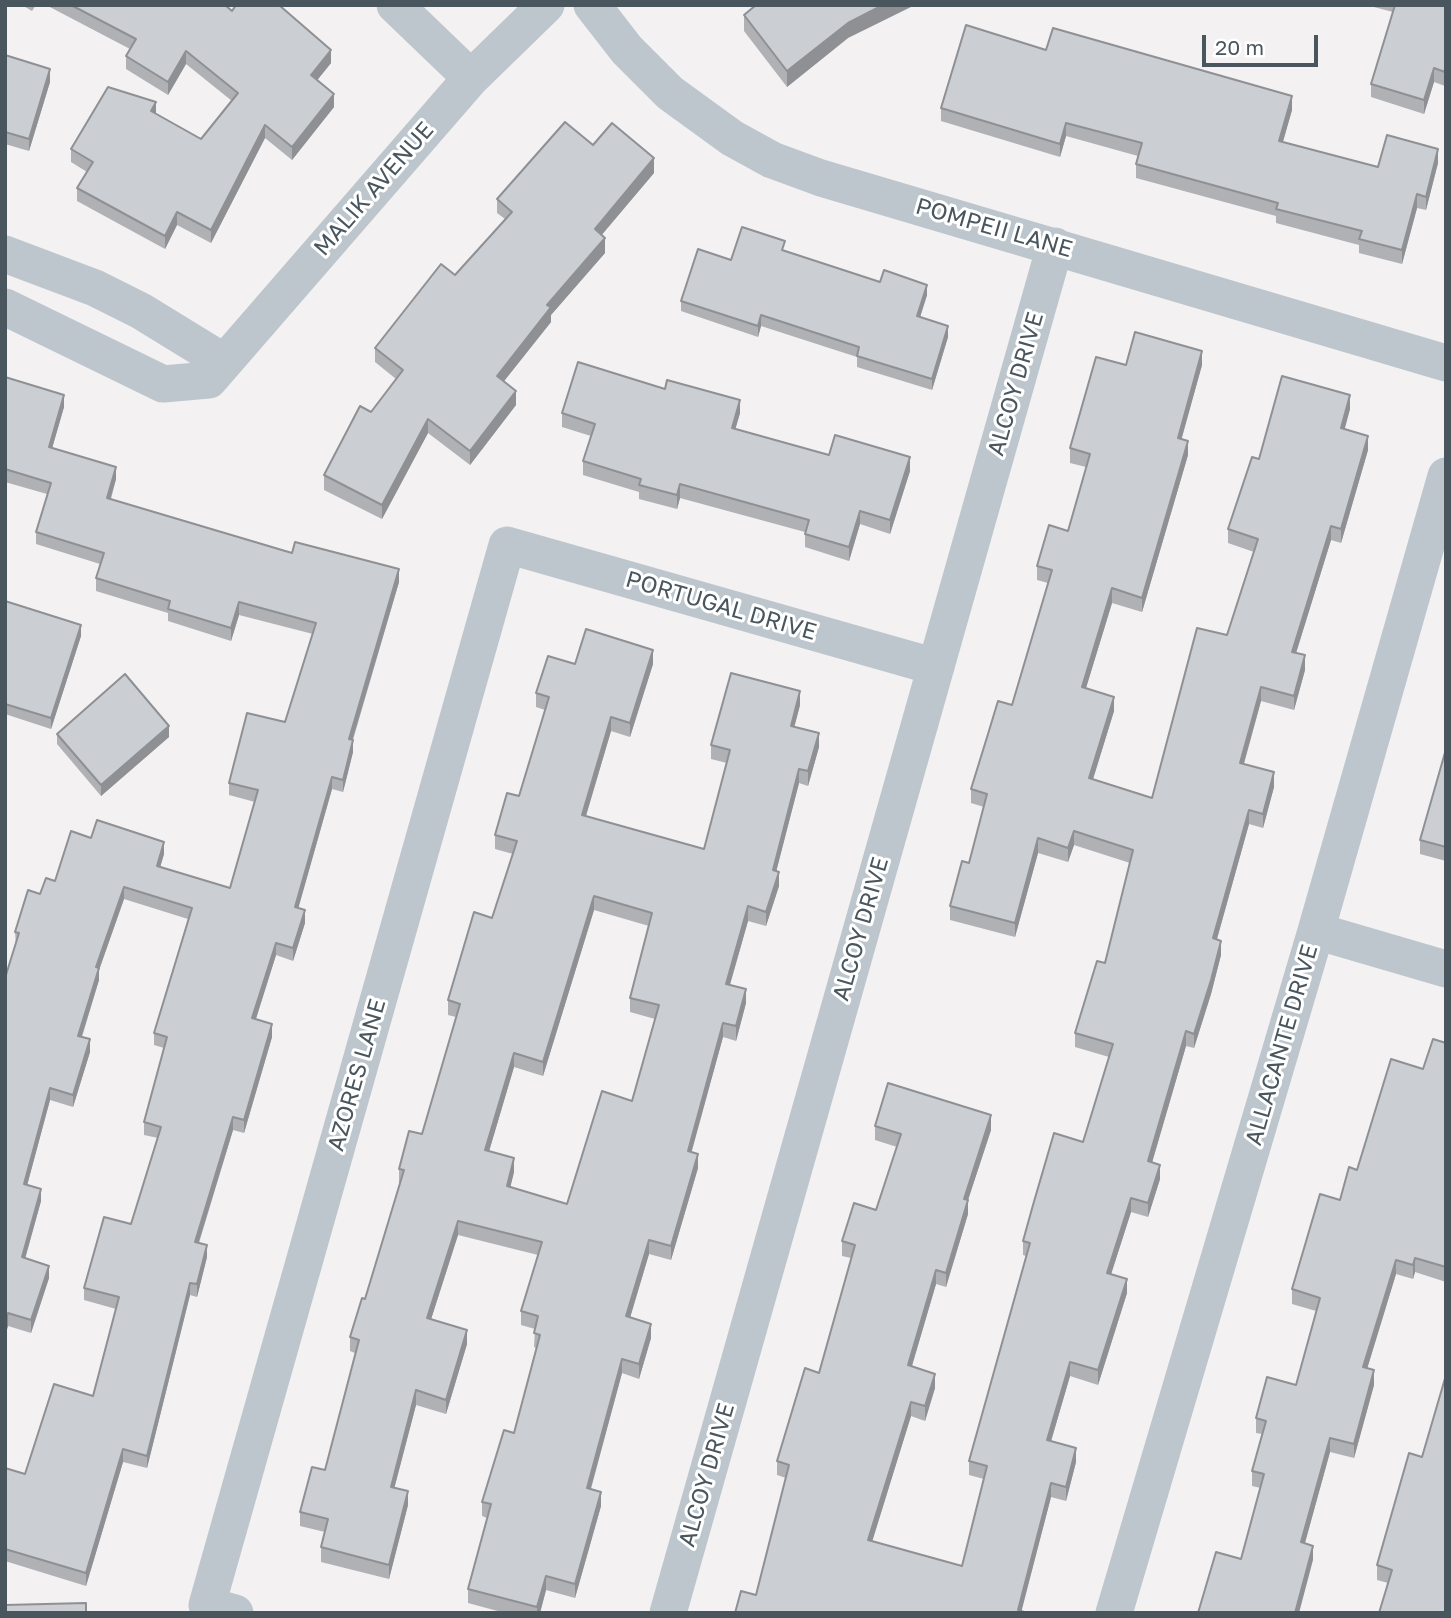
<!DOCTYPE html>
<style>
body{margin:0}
#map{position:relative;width:1451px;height:1618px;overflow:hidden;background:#f3f1f1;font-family:"Golos Text",sans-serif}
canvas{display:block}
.frame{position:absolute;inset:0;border:7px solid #49565e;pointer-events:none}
.scale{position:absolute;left:1202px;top:35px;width:116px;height:32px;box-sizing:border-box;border:4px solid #49565e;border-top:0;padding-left:9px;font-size:21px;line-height:24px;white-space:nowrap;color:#49565e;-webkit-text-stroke:5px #fff;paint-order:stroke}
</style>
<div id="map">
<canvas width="1451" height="1618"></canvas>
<div class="frame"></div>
<div class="scale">20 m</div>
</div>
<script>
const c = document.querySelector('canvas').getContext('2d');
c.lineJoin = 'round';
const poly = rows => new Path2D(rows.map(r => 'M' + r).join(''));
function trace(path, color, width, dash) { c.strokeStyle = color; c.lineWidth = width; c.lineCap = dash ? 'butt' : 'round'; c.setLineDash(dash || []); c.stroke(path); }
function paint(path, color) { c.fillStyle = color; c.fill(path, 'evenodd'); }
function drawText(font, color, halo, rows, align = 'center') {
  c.font = font + ' "Golos Text",sans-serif'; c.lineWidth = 6; c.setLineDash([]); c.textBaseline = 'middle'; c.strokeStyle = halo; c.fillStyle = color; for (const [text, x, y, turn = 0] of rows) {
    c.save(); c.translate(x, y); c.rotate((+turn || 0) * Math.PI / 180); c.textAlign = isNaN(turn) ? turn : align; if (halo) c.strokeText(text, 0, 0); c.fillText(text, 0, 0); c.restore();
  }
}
const minor = poly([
 [395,5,471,78],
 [592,5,627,50,670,93,732,138,772,160,821,178,1446,363],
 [5,254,95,288,141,311,224,362],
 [5,307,163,384,209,380,471,78,546,5],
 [1316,931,1446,969],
 [235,1613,207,1605,507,545,936,667],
 [668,1613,1055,246],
 [1114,1613,1316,931,1446,476]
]);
const wall = poly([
 [22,5,36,5,32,11],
 [46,5,225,5,232,11,331,63,317,80,334,107,292,160,265,138,211,243,177,225,165,249,77,201,77,188,87,172,71,162,71,149,156,114,201,139,232,101,186,64,168,95,126,69,126,56,130,49],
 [1370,5,1446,5,1445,86,1434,82,1424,114,1371,97,1371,84,1393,12,1370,6],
 [744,15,848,38,787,87,744,31],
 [1046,50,1292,110,1283,142,1378,167,1438,163,1426,210,1417,208,1402,264,1359,253,1359,245,1276,223,1276,216,1136,178,1136,164,1138,156,1066,136,1060,157,941,121,941,108],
 [5,55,50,82,29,151,5,144],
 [593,145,654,173,601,235,605,253,551,315,551,322,504,381,516,405,470,465,428,433,382,519,324,490,324,475,396,379,375,362,375,348,455,275,505,219,497,213,497,199],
 [785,251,880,282,927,295,920,317,948,337,932,390,857,367,857,357,761,326,758,337,681,311,681,301,731,260],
 [1126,365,1202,365,1181,439,1188,455,1142,612,1112,603,1086,688,1114,711,1093,779,1152,798,1227,635,1254,552,1228,543,1228,529,1259,459,1350,409,1344,429,1368,450,1341,543,1331,540,1296,653,1305,670,1294,710,1261,701,1244,764,1274,787,1263,828,1249,824,1217,939,1221,955,1211,994,1194,1048,1186,1046,1152,1163,1160,1179,1148,1217,1131,1212,1111,1274,1127,1293,1098,1385,1070,1376,1051,1441,1076,1462,1066,1501,1051,1497,1021,1611,756,1595,786,1478,777,1475,777,1461,819,1373,851,1258,842,1256,842,1241,876,1210,897,1147,875,1140,875,1126,991,1130,968,1200,968,1214,946,1287,936,1284,912,1366,935,1388,925,1421,911,1416,872,1541,962,1566,984,1479,969,1475,969,1461,1026,1256,1023,1255,1023,1241,1083,1142,1109,1057,1075,1047,1075,1033,1105,963,1130,863,1074,845,1068,862,1038,853,1015,937,950,920,950,906,969,863,984,807,971,803,971,789,1012,705,1048,583,1037,580,1037,566,1068,531,1086,467,1070,463,1070,448],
 [5,377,64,407,52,448,116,479,111,499,292,553,399,582,353,740,353,752,343,792,332,789,298,908,305,923,293,961,276,955,256,1019,272,1037,244,1133,233,1130,199,1243,207,1257,197,1297,190,1295,147,1468,123,1462,86,1586,5,1561,5,1468,25,1474,93,1396,116,1309,84,1300,84,1288,131,1224,158,1138,144,1135,144,1122,164,1048,154,1045,154,1033,188,919,124,899,99,970,99,980,82,1037,90,1052,73,1107,50,1100,27,1185,41,1201,25,1258,49,1278,31,1333,8,1326,5,1336,5,978,16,945,15,932,40,894,55,881,91,838,164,854,160,867,230,888,255,802,229,795,229,783,285,722,313,634,239,615,231,641,168,621,168,613,96,591,96,578,100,564,36,544,36,532,47,494,5,482],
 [562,413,740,413,735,429,829,455,910,471,890,534,860,524,849,561,805,547,805,532,680,498,677,509,639,499,639,492,583,475,583,461,591,436,562,427],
 [5,590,7,601,81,636,51,729,5,714],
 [575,664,653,664,630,737,611,731,586,816,704,849,727,763,711,759,711,745,800,705,794,727,819,747,808,786,799,783,776,871,779,886,766,926,748,921,730,985,746,1003,736,1041,723,1037,691,1152,698,1168,671,1260,649,1254,630,1318,651,1338,639,1379,622,1373,591,1489,601,1506,575,1598,546,1590,540,1613,505,1613,468,1603,468,1589,487,1518,482,1516,482,1502,514,1433,536,1348,534,1347,535,1329,521,1325,521,1311,538,1255,458,1235,431,1319,467,1344,446,1414,416,1405,394,1488,408,1505,389,1579,321,1562,321,1547,325,1532,300,1526,300,1512,325,1470,355,1353,350,1351,350,1337,365,1299,400,1183,399,1183,399,1169,422,1134,456,1017,448,1015,448,1000,492,918,513,854,495,849,495,835,519,796,545,710,536,707,536,693],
 [594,910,649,926,630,998,630,1012,655,1019,632,1101,567,1204,510,1187,514,1172,489,1151,514,1067,543,1076],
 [57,734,169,737,101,796,57,744],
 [1446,749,1446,861,1420,854,1420,840],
 [1446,1043,1446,1282,1415,1272,1413,1279,1396,1274,1367,1369,1374,1385,1354,1458,1330,1452,1305,1543,1313,1560,1241,1559,1261,1488,1252,1486,1252,1471,1262,1434,1256,1433,1256,1418,1296,1385,1316,1311,1292,1304,1292,1289,1357,1170,1423,1069],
 [1422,1457,1388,1583,1377,1580,1377,1565]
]);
const shadedWall = poly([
 [883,5,915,5,848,38,787,87,787,71,848,23],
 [331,50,331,63,311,88,311,75],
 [186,51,186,64,168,95,168,82],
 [1434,68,1434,82,1424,114,1424,100],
 [50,69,50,82,29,151,29,139],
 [334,94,334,107,292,160,292,147],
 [1292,96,1292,110,1279,155,1279,141],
 [156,102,156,115,151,111],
 [1066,123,1066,136,1060,157,1060,144],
 [265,125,265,138,211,243,211,230],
 [1438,149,1438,163,1426,210,1426,197],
 [654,158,654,173,595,243,595,229],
 [1417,194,1417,208,1402,264,1402,250],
 [177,212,177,225,165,249,165,236],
 [605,238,605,253,551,315,551,322,497,390,497,376,547,305],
 [927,285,927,295,917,327,917,316],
 [761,315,761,326,758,337,758,326],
 [948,326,948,337,932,390,932,379],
 [1202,351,1202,365,1178,452,1178,438],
 [516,391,516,405,470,465,470,451],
 [64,395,64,407,49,459,49,447],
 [1350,395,1350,409,1341,443,1341,428],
 [740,400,740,413,732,441,732,428],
 [428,419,428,433,382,519,382,505],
 [1368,436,1368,450,1341,543,1341,529],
 [1188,441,1188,455,1142,612,1142,598],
 [910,457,910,471,890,534,890,520],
 [116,467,116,479,107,510,107,498],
 [680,484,680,498,677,509,677,495],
 [860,511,860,524,849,561,849,547],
 [1331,526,1331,540,1292,666,1292,652],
 [399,569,399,582,349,751,349,739],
 [1112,588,1112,603,1082,701,1082,687],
 [239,602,239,615,231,641,231,628],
 [81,625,81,636,51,729,51,718],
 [653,650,653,664,630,737,630,723],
 [1305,655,1305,670,1294,710,1294,696],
 [1261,687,1261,701,1240,777,1240,763],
 [800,691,800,705,791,740,791,726],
 [1114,697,1114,711,1089,792,1089,778],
 [611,717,611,731,582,829,582,815],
 [169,726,169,737,101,796,101,785],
 [819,733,819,747,808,786,808,771],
 [353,740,353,752,343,792,343,780],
 [799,769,799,783,773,884,773,870],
 [1274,772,1274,787,1263,828,1263,814],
 [332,777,332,789,295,920,295,907],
 [1249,810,1249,824,1213,953,1213,938],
 [1074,831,1074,845,1068,862,1068,848],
 [1038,838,1038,853,1015,937,1015,923],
 [164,842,164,854,157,878,157,866],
 [779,872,779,886,766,926,766,912],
 [124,887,124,899,99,970,99,980,78,1048,78,1036,96,967],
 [594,896,594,910,543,1076,543,1062],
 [748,906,748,921,726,998,726,984],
 [305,910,305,923,293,961,293,948],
 [1221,941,1221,955,1211,994,1194,1048,1194,1034],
 [276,943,276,955,252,1031,252,1018],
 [746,989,746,1003,736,1041,736,1026],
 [723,1023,723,1037,688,1165,688,1151],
 [272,1024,272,1037,244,1133,244,1120],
 [1186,1031,1186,1046,1148,1176,1148,1161],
 [90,1039,90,1052,73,1107,73,1095],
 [514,1053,514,1067,485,1165,485,1150],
 [50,1088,50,1100,24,1197,24,1184],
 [991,1115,991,1130,968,1200,968,1214,946,1287,946,1273,964,1199],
 [233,1117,233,1130,195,1254,195,1242],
 [698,1154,698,1168,671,1260,671,1246],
 [514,1158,514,1172,507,1201,507,1186],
 [1160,1165,1160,1179,1148,1217,1148,1203],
 [41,1189,41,1201,22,1270,22,1257],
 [1131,1198,1131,1212,1107,1287,1107,1273],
 [458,1221,458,1235,427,1332,427,1318],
 [649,1240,649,1254,626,1331,626,1316],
 [207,1245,207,1257,197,1297,197,1284],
 [1415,1258,1415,1272,1413,1279,1413,1265],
 [1396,1260,1396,1274,1363,1382,1363,1367],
 [49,1266,49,1278,31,1333,31,1320],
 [936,1270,936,1284,908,1379,908,1365],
 [1127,1279,1127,1293,1098,1385,1098,1370],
 [190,1283,190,1295,147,1468,147,1456],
 [8,1313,8,1326,5,1336,5,1323],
 [651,1324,651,1338,639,1379,639,1364],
 [467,1330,467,1344,446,1414,446,1400],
 [622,1359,622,1373,587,1502,587,1488],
 [1070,1362,1070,1376,1047,1455,1047,1440],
 [1374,1370,1374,1385,1354,1458,1354,1444],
 [935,1374,935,1388,925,1421,925,1406],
 [416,1390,416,1405,391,1501,391,1487],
 [911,1402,911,1416,868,1555,868,1540],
 [1330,1438,1330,1452,1301,1557,1301,1542],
 [1076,1448,1076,1462,1066,1501,1066,1487],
 [123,1449,123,1462,86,1586,86,1573],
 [1051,1483,1051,1497,1021,1613,1018,1610],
 [408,1491,408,1505,389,1579,389,1565],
 [601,1492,601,1506,575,1598,575,1584],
 [1313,1546,1313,1560,1299,1613,1295,1613],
 [546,1576,546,1590,540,1613,537,1613,537,1607]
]);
const building = poly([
 [71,5,225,5,232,11,236,5,279,5,331,50,311,75,334,94,292,147,265,125,211,230,177,212,165,236,77,188,93,162,71,149,108,87,156,102,151,111,201,139,238,93,186,51,168,82,126,56,136,39,71,5],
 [756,5,883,5,848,23,787,71,744,15,756,5],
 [1395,5,1446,5,1446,70,1445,72,1434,68,1424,100,1371,84,1395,5],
 [966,25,1046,50,1053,28,1292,96,1279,141,1378,167,1387,135,1438,149,1426,197,1417,194,1402,250,1359,239,1362,231,1276,209,1278,203,1136,164,1142,143,1066,123,1060,144,941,108,966,25],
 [5,55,50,69,29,139,5,132,5,55],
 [565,122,593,145,612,123,654,158,595,229,605,238,547,305,551,307,497,376,516,391,470,451,428,419,382,505,324,475,360,406,371,412,403,370,375,348,441,264,455,275,512,212,497,199,565,122],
 [742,227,785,241,782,250,880,282,884,270,927,285,917,316,948,326,932,379,857,356,859,347,761,315,758,326,681,301,698,249,731,260,742,227],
 [1135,332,1202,351,1178,438,1188,441,1142,598,1112,588,1082,687,1114,697,1089,778,1152,798,1197,628,1227,635,1258,539,1228,529,1252,457,1259,459,1282,376,1350,395,1341,428,1368,436,1341,529,1331,526,1292,652,1305,655,1294,696,1261,687,1240,763,1274,772,1263,814,1249,810,1213,938,1221,941,1211,980,1194,1034,1186,1031,1148,1161,1160,1165,1148,1203,1131,1198,1107,1273,1127,1279,1098,1370,1070,1362,1047,1440,1076,1448,1066,1487,1051,1483,1018,1610,1027,1613,735,1613,741,1591,756,1595,789,1465,777,1461,805,1368,819,1373,855,1245,842,1241,854,1203,876,1210,901,1134,875,1126,888,1083,991,1115,964,1199,968,1200,946,1273,936,1270,908,1365,935,1374,925,1406,911,1402,868,1540,962,1566,987,1466,969,1461,1030,1243,1023,1241,1033,1205,1054,1133,1083,1142,1113,1044,1075,1033,1097,961,1105,963,1133,850,1074,831,1068,848,1038,838,1015,923,950,906,962,861,969,863,987,794,971,789,988,734,998,701,1012,705,1052,570,1037,566,1049,525,1068,531,1090,454,1070,448,1096,357,1126,365,1135,332],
 [578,362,665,389,667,380,740,400,732,428,829,455,835,435,910,457,890,520,860,511,849,547,805,534,809,520,680,484,677,495,639,485,641,479,583,461,595,424,562,413,578,362],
 [5,377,64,395,49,447,116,467,107,498,292,553,295,542,399,569,349,739,353,740,343,780,332,777,295,907,305,910,293,948,276,943,252,1018,272,1024,244,1120,233,1117,195,1242,207,1245,197,1284,190,1283,147,1456,123,1449,86,1573,5,1549,5,1468,25,1474,54,1384,93,1396,119,1297,84,1288,104,1217,131,1224,161,1127,144,1122,167,1037,154,1033,192,908,124,887,96,967,99,968,78,1036,90,1039,73,1095,50,1088,24,1184,41,1189,22,1257,49,1266,31,1320,8,1313,5,1323,5,978,19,933,15,932,28,890,40,894,46,878,55,881,71,831,91,838,97,820,164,842,157,866,230,888,258,790,229,783,247,713,285,722,316,623,239,602,231,628,168,609,170,601,96,578,104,553,36,532,51,483,5,469,5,377],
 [5,601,81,625,51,718,5,704,5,601],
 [586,629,653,650,630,723,611,717,582,815,704,849,730,750,711,745,731,673,800,691,791,726,819,733,808,771,799,769,773,870,779,872,766,912,748,906,726,984,746,989,736,1026,723,1023,688,1151,698,1154,671,1246,649,1240,626,1316,651,1324,639,1364,622,1359,587,1488,601,1492,575,1584,546,1576,537,1607,468,1589,491,1504,482,1502,504,1430,514,1433,540,1335,534,1333,538,1316,521,1311,542,1242,458,1221,427,1318,467,1330,446,1400,416,1390,391,1487,408,1491,389,1565,321,1547,328,1519,300,1512,312,1467,325,1470,359,1340,350,1337,362,1298,365,1299,404,1170,399,1169,409,1131,422,1134,460,1004,448,1000,474,912,492,918,517,841,495,835,507,793,519,796,549,697,536,693,548,656,575,664,586,629],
 [594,896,652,913,630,998,659,1005,632,1101,602,1091,567,1204,507,1186,514,1158,485,1150,514,1053,543,1062,594,896],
 [125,674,169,726,101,785,57,734,125,674],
 [1446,749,1446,847,1420,840,1446,749],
 [1433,1039,1446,1043,1446,1267,1415,1258,1413,1265,1396,1260,1363,1367,1374,1370,1354,1444,1330,1438,1301,1542,1313,1546,1295,1613,1198,1613,1216,1552,1241,1559,1264,1474,1252,1471,1266,1421,1256,1418,1267,1377,1296,1385,1320,1298,1292,1289,1320,1194,1340,1200,1349,1167,1357,1170,1391,1059,1423,1069,1433,1039],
 [1446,1375,1446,1613,1379,1613,1392,1570,1377,1565,1409,1453,1422,1457,1446,1375],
 [86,1603,86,1613,5,1613,5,1605,86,1603]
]);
const streetNames = [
 ["MALIK AVENUE",374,189,-49],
 ["POMPEII LANE",994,228,16],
 ["ALCOY DRIVE",1016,384,-74],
 ["PORTUGAL DRIVE",721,606,16],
 ["ALCOY DRIVE",861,929,-74],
 ["ALLACANTE DRIVE",1282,1045,-74],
 ["AZORES LANE",357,1075,-74],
 ["ALCOY DRIVE",707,1475,-74]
];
trace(minor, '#bdc6cd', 37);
paint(wall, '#afb1b5');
paint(shadedWall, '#8e9094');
paint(building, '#cbced3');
trace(building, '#8e9094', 2);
drawText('23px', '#49565e', '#fff', streetNames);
</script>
